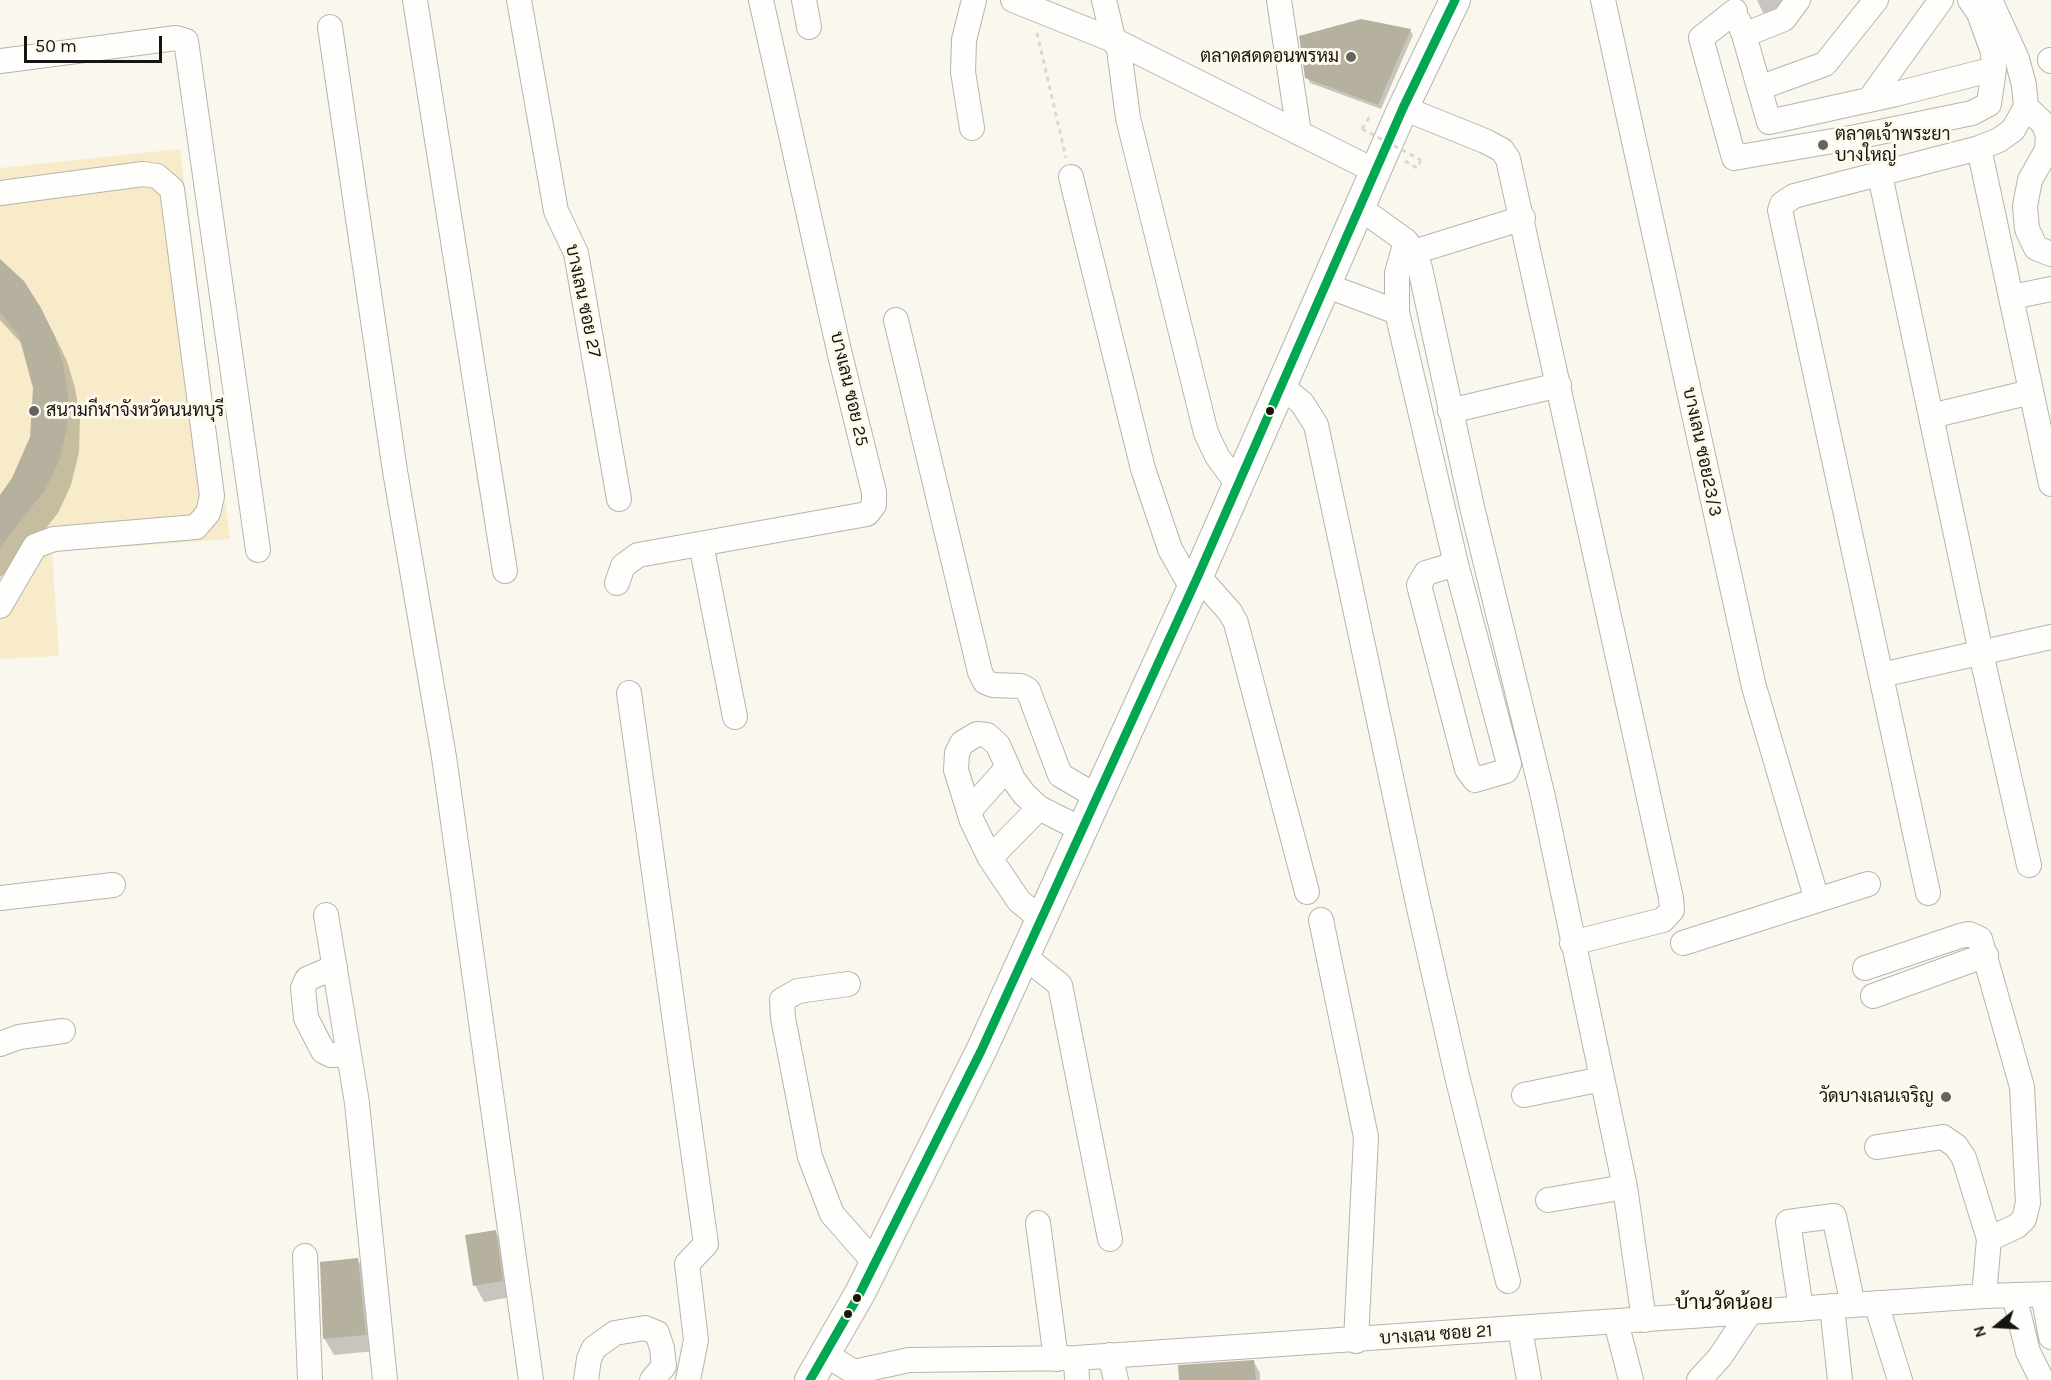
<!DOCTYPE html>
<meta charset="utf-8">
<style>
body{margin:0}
#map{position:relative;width:2051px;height:1380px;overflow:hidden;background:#faf7ef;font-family:Karla,sans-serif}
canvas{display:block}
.north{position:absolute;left:1967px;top:1296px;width:60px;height:60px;-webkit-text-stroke:4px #fef9eb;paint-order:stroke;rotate:252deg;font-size:16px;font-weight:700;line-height:24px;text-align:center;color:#171510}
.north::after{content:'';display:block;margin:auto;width:21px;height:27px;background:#171510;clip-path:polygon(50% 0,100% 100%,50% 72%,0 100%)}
.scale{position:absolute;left:24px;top:36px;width:138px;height:27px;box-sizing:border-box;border:3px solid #171510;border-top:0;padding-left:8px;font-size:18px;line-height:21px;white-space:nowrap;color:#171510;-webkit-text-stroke:4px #fef9eb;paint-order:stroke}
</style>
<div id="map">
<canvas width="2051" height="1380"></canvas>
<div class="north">N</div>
<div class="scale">50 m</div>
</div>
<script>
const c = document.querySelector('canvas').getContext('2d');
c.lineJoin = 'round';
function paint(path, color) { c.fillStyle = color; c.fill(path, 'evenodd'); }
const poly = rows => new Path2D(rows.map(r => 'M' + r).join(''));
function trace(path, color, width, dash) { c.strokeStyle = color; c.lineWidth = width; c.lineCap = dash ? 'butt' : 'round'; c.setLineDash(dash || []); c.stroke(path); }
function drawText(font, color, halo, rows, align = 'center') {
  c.font = font + ' Karla,Sarabun,sans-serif'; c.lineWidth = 6; c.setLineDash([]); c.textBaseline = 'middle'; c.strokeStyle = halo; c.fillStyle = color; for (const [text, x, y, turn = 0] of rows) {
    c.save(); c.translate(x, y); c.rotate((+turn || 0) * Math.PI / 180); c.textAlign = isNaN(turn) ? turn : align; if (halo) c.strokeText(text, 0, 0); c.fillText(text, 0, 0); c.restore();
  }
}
const green = poly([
 [180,149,230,539,52,552,59,656,0,659,0,168]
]);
const shadow = poly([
 [1757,0,1783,0,1771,15,1765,17],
 [1410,30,1413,35,1381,109,1310,83,1307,77],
 [0,261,40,309,53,332,67,361,75,388,80,417,79,452,71,485,58,513,17,565,0,577,0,498,13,478,32,438,34,388,22,344,0,320],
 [495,1231,504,1248,511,1297,484,1302,475,1285],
 [358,1260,367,1277,375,1351,334,1355,324,1338],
 [1254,1362,1260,1373,1260,1380,1180,1380]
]);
const building = poly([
 [1361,19,1411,29,1378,105,1305,78,1299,36],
 [0,259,24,281,41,308,55,337,63,364,68,393,67,428,59,461,45,490,0,547,0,495,12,478,30,437,33,388,19,336,0,312],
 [496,1230,503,1281,473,1286,465,1235],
 [358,1258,366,1335,323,1339,320,1262],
 [1254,1360,1256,1380,1179,1380,1178,1365]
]);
const path = poly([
 [1037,33,1066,158],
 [1362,129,1369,118,1372,120],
 [1405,161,1417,168,1421,160]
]);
const minor = poly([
 [415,0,505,571],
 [519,0,556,211,576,253,619,499],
 [804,0,809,27],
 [1013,0,1118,42,1375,171],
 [1104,0,1114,42],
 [1279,0,1299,133],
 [1603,0,1754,687,1817,900],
 [1735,11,1701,38,1734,158,1856,137,1972,113,1989,104,1994,69],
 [1739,22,1744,35,1784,19,1798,0],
 [330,27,395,471,444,757,531,1380],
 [1744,35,1769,122,1896,94,1994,69,1993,52,1979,13,1970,0],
 [1118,42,1128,118,1206,433,1217,456,1238,485],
 [2050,60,2051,61],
 [0,61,176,38,186,41,258,550],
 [1759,88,1825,64,1876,0],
 [1869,100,1941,0],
 [2026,107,2043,123,2048,135,2047,150,2030,180,2025,206,2027,229,2036,248,2051,254],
 [1403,108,1485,141,1502,150,1508,159,1671,898,1672,910,1663,920,1572,943],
 [972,128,963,72,964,40,974,0],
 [1979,148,2051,484],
 [1880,175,1981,653,2029,865],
 [1071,177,1143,469,1170,549,1192,588],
 [0,193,143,174,157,176,172,189,212,496,208,513,196,527,54,539,35,546,0,606],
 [1360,208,1406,241,1414,252,1420,268,1472,507,1543,797,1625,1187,1644,1320],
 [1406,241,1397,273,1397,312,1456,564,1509,764,1506,771,1475,780,1467,769,1419,585,1426,573,1456,564],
 [1414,252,1523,218],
 [1325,285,1397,312],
 [2012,297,2051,289],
 [896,320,980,672,985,682,993,685,1021,686,1028,690,1060,775,1096,796],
 [1281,386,1302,403,1316,425,1417,899,1457,1076,1508,1281],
 [1450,411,1559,385],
 [1931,416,2031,392],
 [701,544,735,717],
 [1198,576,1230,612,1236,623,1307,892],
 [617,583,623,566,638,555,867,514,874,505,874,492,840,355,761,0],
 [1881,675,2051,637],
 [629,693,706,1244,687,1264,696,1340,688,1380],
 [969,811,1008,767],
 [990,858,1039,808],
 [1928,893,1780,210,1782,204,1794,196,1979,148,1999,140,2013,130,2026,107,2024,85,2017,59,1990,0],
 [0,898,113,885],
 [326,915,357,1103,385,1380],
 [1041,919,1019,901,990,858,972,821,956,770,957,753,962,743,977,734,987,735,998,745,1013,779,1024,794,1039,808,1081,829],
 [1321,920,1366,1137,1356,1341],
 [1683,943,1868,884],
 [1024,956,1060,985,1110,1239],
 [335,967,307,979,303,988,306,1018,323,1051,331,1055,349,1055],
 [1865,968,1960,936,1969,934,1980,939,2022,1087,2028,1203,2024,1219,2017,1226,1989,1239],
 [848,984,798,991,782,1000,783,1018,810,1157,832,1214,875,1263],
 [1873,996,1986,955],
 [0,1044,19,1037,63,1031],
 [1524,1095,1602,1079],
 [1877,1147,1943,1137,1956,1146,1964,1158,1989,1239,1984,1296],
 [1548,1200,1625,1187],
 [1038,1223,1056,1359],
 [305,1256,310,1380],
 [2043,1294,2051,1337],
 [2014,1295,2028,1352,2042,1380],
 [1876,1303,1900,1380],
 [1832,1306,1840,1380],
 [1801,1309,1788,1222,1834,1216,1853,1305],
 [1616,1322,1631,1380],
 [1520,1329,1529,1380],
 [825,1354,854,1372,909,1360,1076,1358,1984,1296,2051,1294],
 [1110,1355,1116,1380],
 [1076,1358,1077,1380],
 [586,1380,589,1359,594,1348,615,1333,645,1328,657,1333,662,1348,664,1366,652,1380],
 [1699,1380,1720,1357,1750,1312]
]);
const major = poly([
 [810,1380,860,1293,981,1051,1198,576,1403,108,1455,0]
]);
const pathBridge = poly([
 [1362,129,1421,160]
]);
const bus1 = poly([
 [810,1380,860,1293,981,1051,1198,576,1403,108,1455,0]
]);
const markers = [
 [1351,57,6,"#66645e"],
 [1823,145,6,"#66645e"],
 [34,411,6,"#66645e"],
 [1270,411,5,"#171510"],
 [1946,1097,6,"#66645e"],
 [857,1298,5,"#171510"],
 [848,1314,5,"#171510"]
];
const poiNames = [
 ["ตลาดสดดอนพรหม",1339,57],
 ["ตลาดเจ้าพระยา",1835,135,"left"],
 ["บางใหญ่",1835,156,"left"],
 ["สนามกีฬาจังหวัดนนทบุรี",46,411,"left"],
 ["วัดบางเลนเจริญ",1934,1097]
];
const streetNames = [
 ["บางเลน ซอย 27",583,301,78],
 ["บางเลน ซอย 25",849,389,77],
 ["บางเลน ซอย23/3",1702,452,78],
 ["บางเลน ซอย 21",1436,1335,-4]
];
const quarterNames = [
 ["บ้านวัดน้อย",1724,1303]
];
paint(green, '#f8ebc9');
paint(shadow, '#0003');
paint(building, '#b6b09e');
trace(minor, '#b7b4af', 26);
trace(major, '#b7b4af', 32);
trace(path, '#d8d8d6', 3, [4.5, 4.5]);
trace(minor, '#fefefd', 24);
trace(major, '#fefefd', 30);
trace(pathBridge, '#d8d8d6', 3, [4.5, 4.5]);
trace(bus1, '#00a651', 9);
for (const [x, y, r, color] of markers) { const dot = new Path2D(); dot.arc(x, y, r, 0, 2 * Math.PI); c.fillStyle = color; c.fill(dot); trace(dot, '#fef9eb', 2); }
drawText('18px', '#171510', '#fef9eb', poiNames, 'right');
drawText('18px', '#171510', '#fef9eb', streetNames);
drawText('21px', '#171510', '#fef9eb', quarterNames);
</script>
